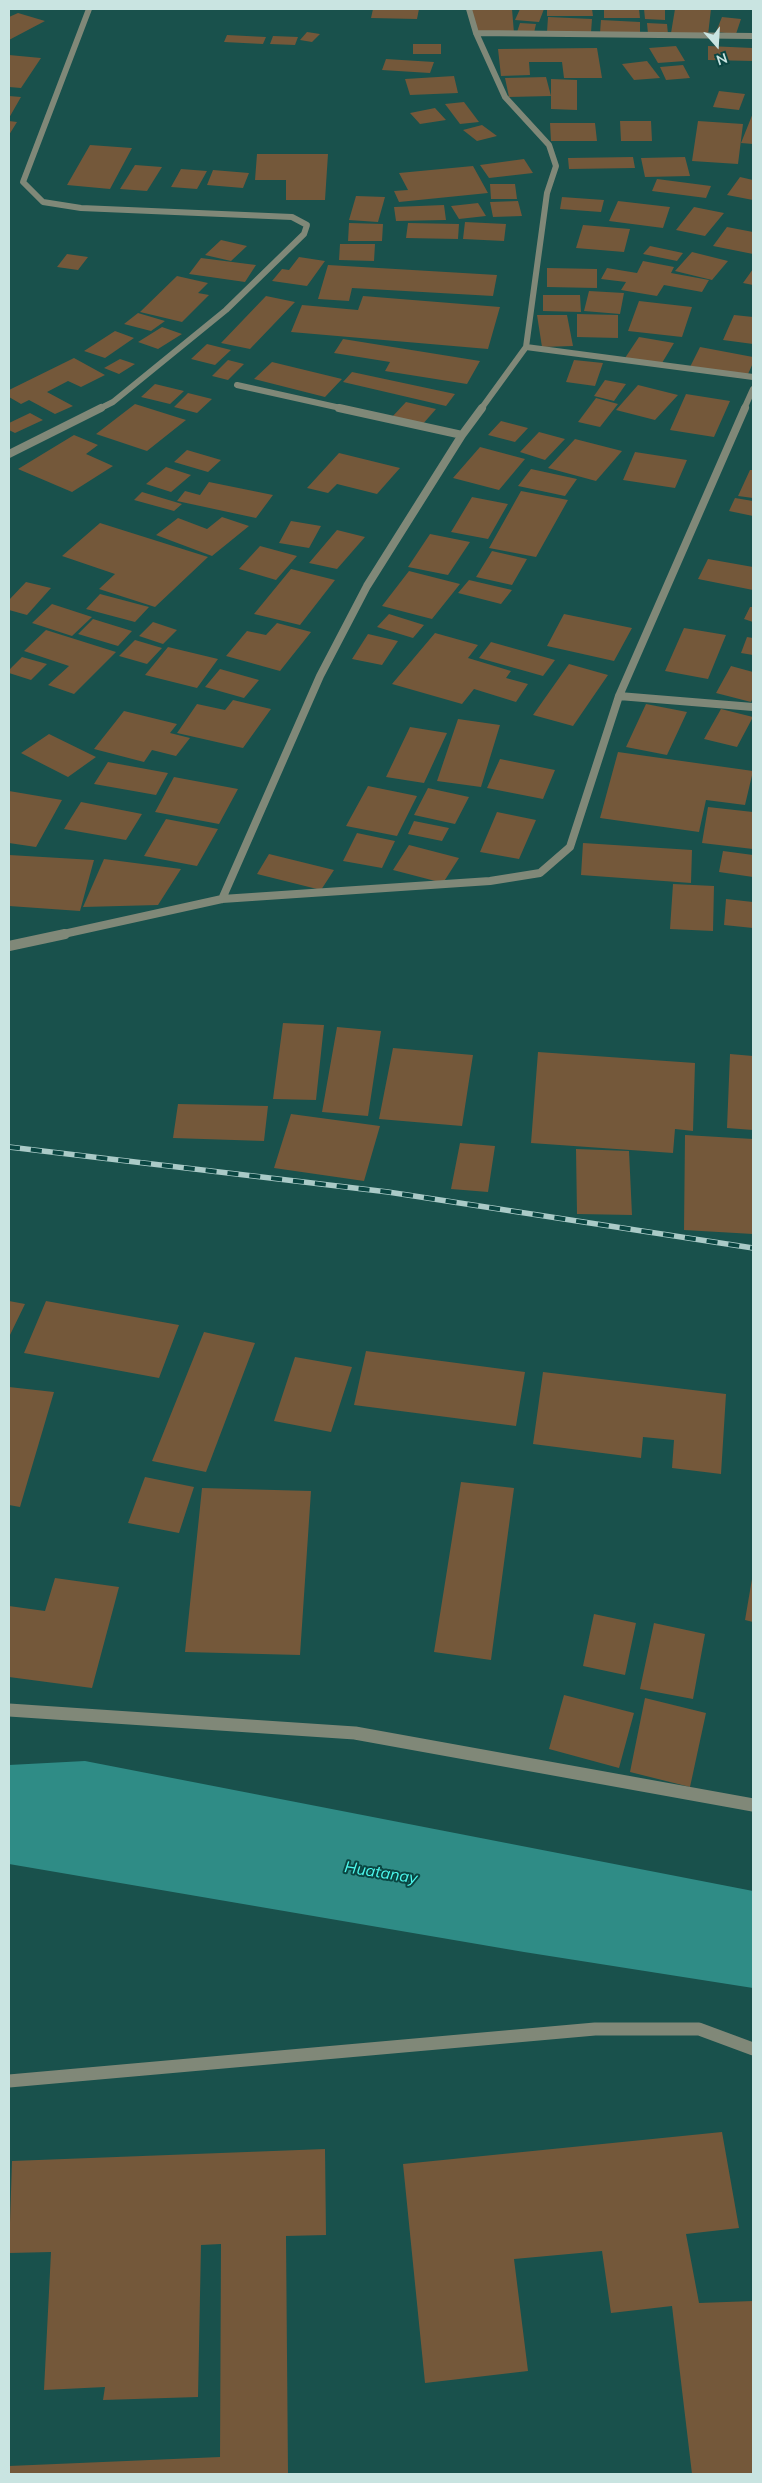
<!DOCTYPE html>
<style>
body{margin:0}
#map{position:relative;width:762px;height:2483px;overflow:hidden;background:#19514c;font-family:Mulish,sans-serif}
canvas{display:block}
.frame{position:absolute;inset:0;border:10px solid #c9e4e1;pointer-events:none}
.north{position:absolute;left:692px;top:20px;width:50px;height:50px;-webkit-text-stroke:4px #0a4642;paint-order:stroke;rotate:161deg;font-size:14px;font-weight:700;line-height:20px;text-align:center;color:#c9e4e1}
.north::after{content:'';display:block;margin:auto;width:18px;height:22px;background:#c9e4e1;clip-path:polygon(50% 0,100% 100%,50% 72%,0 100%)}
</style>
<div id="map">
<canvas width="762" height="2483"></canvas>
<div class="frame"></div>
<div class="north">N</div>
</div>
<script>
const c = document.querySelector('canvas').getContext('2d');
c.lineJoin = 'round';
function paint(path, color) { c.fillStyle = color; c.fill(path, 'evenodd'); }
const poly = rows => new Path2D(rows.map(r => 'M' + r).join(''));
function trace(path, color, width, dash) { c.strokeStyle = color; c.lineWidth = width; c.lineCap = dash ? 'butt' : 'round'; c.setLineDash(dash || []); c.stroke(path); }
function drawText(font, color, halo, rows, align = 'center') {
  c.font = font + ' Mulish,sans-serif'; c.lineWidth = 4; c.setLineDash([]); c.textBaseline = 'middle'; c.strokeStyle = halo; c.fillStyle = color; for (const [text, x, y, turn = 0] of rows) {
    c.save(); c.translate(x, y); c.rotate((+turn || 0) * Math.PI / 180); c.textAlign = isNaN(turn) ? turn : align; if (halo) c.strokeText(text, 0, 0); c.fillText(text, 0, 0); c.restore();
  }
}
const water = poly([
 [85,1761,753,1891,753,1988,524,1952,9,1864,9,1765]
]);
const building = poly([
 [373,9,419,9,417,19,371,18],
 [471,9,512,9,514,33,477,32],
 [520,9,544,9,539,22,515,20],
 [547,9,592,9,593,16,547,16],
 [604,9,639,9,640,18,604,18],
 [644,9,665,9,665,20,645,19],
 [675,9,711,9,708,35,671,33],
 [18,13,45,21,9,40,9,17],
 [548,17,592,19,591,33,547,32],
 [722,17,741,19,736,34,716,32],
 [601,20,640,22,640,34,600,33],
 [520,23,536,24,534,33,517,32],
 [647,23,667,24,668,34,648,34],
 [307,32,320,34,312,42,300,40],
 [227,35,266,37,263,44,224,42],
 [273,36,298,37,295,45,270,44],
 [413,44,441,44,441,54,413,54],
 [676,46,685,61,658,63,649,48],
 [708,46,753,48,753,61,708,60],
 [597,48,602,78,564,78,562,62,529,62,530,75,501,76,498,49],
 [9,55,41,58,21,88,9,87],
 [386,59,434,62,430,73,382,70],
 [647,61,660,78,634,80,622,64],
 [683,65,690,78,666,80,660,67],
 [454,76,458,93,410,95,405,79],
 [546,77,551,96,509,97,505,78],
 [551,79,577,80,577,110,551,109],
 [719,91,745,94,739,110,713,107],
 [9,96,21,97,9,118],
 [464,102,479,122,460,124,445,104],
 [435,108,446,120,420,124,410,113],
 [753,113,753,144,741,143],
 [9,121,17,122,9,135],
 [620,121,651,121,652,141,621,141],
 [698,121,743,124,738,164,692,161],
 [550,123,595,123,597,141,551,141],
 [482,125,497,136,477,141,463,130],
 [90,145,132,148,110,189,67,185],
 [257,154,328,154,325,200,286,200,286,180,255,180],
 [633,157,635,168,569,169,568,158],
 [685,157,690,176,645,177,641,158],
 [524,159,533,173,489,178,480,165],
 [135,165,162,167,147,191,120,189],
 [473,166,488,193,399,202,394,191,408,190,399,173],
 [181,169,207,171,197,189,171,187],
 [213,170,249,173,243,188,207,185],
 [740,177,753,180,753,200,727,195],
 [657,179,711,186,706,198,652,191],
 [490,184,515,184,517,199,491,199],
 [356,196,385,197,378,222,349,220],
 [562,197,604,200,601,212,560,209],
 [518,201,522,216,493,217,490,202],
 [618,201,670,207,663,228,609,221],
 [478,203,486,216,459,219,451,206],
 [444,205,446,220,396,221,394,207],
 [694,207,724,213,705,236,676,230],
 [465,222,506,224,504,241,463,239],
 [349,223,383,224,382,241,348,241],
 [408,223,459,224,458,239,406,238],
 [583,225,630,229,624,252,576,248],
 [727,227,753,232,753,254,713,246],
 [221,240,247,246,231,261,205,255],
 [340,244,375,244,374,261,339,260],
 [650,246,683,253,677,261,643,254],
 [692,252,728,261,712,280,675,271],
 [67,254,88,257,78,270,57,267],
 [299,257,325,261,307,286,272,281,282,269,289,270],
 [201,258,256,265,245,282,189,274],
 [643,261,674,267,671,273,709,280,702,292,664,285,657,296,621,290,626,282,601,279,607,268,637,273],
 [328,265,497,275,493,296,352,288,349,301,318,299],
 [547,268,597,269,597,288,547,287],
 [753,269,753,285,743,283],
 [177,276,208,283,198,293,209,295,182,322,140,312],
 [589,291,624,293,620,314,584,311],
 [543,295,580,295,581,312,543,311],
 [266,296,295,302,250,349,221,343],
 [363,296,500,307,488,349,291,332,302,305,358,310],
 [639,301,692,307,682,337,628,331],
 [138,313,165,321,151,331,124,324],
 [577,314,618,315,618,338,577,337],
 [537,315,567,315,573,346,542,347],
 [734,315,753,317,753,344,723,340],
 [162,327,182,334,158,349,138,342],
 [115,331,134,338,105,358,84,351],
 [639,337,674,343,662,363,625,358],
 [343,339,480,361,467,384,385,371,390,362,334,353],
 [207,344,231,350,215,365,191,359],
 [700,347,753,357,753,363,748,374,690,367],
 [74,358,105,375,81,387,68,381,47,392,73,406,55,414,29,400,21,404,9,397,9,390],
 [120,359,135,364,119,374,104,368],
 [228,360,244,364,228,380,212,376],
 [574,360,603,363,595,386,566,382],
 [272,362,342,379,325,397,254,379],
 [352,372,455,394,446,406,343,382],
 [605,380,626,384,614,401,594,396],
 [155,384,184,391,170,404,141,397],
 [638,385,678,395,655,420,616,410],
 [188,393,212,399,197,413,174,407],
 [686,394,730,401,714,437,670,430],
 [596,398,618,404,600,427,578,422],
 [406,402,436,409,422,425,392,417],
 [135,404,186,420,147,451,96,434],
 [30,413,43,420,15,433,9,430,9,423],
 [501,421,528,428,515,442,488,435],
 [539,432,565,439,545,460,520,452],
 [74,435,98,445,86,454,113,466,72,492,18,469],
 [575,439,622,451,596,481,548,468],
 [480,447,525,459,499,490,453,478],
 [187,450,221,460,208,472,174,462],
 [635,452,687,460,675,488,623,480],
 [339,453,400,468,377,494,337,484,328,493,307,488],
 [166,467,191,475,171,492,146,484],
 [531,469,577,479,565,496,518,486],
 [750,470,753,470,753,498,738,496],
 [209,482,273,495,256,518,177,501,185,491,200,495],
 [521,491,568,500,536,557,489,548],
 [142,492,182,504,174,511,134,500],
 [472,497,508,504,488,539,451,532],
 [735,498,753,501,753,516,729,511],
 [222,517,249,526,212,556,156,535,178,518,207,529],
 [291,521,321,526,309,548,279,543],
 [100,523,208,557,155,607,99,589,115,574,62,556],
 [337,530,365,537,337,569,309,563],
 [430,534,470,542,448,575,408,567],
 [260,546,297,556,276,580,239,569],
 [492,551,527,559,512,585,476,577],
 [708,559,753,567,753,590,698,579],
 [291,569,335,580,300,625,254,614],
 [409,571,460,584,432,619,382,606],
 [469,580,512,590,501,604,458,593],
 [26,582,51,588,27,615,9,610,9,600],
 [100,594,149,607,135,622,86,609],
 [52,604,92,617,72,636,32,623],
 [750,607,753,607,753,622,744,619],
 [389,614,424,625,413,638,377,627],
 [564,614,632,628,614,661,547,646],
 [93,619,132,631,118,646,78,634],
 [153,622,177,630,163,644,139,636],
 [277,623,311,632,280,671,226,656,247,631,266,635],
 [684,628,726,635,708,679,665,671],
 [46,630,116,652,74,694,48,685,69,666,24,651],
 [435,633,478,645,468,658,511,671,506,678,528,684,516,702,474,689,462,704,392,684],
 [368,634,398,641,382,665,352,659],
 [747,637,753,638,753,655,741,653],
 [135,640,162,648,147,664,119,656],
 [491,642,555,660,543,676,479,658],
 [168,647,218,659,197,688,145,675],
 [22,657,47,664,31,680,9,673,9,670],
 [569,664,608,675,573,726,533,715],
 [731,666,753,672,753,697,751,702,716,693],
 [220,669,259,680,244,698,205,687],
 [233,700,271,709,243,748,177,733,197,704,225,710],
 [646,704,687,712,667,755,626,747],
 [721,709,753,717,737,747,704,739],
 [124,711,177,724,170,733,190,738,176,756,152,750,144,762,94,749],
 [458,719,500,725,481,787,437,781],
 [410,727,447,733,424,783,386,777],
 [49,734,96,757,68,777,21,753],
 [618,752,753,771,745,805,706,800,699,832,600,818],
 [500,759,555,770,543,799,487,788],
 [108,762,168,773,156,795,94,784],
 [174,777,238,789,219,824,155,812],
 [368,786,417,796,397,836,346,826],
 [428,788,469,797,455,824,414,815],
 [9,791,62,800,36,847,9,843],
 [81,802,142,814,126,840,64,829],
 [708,807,753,812,753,849,702,843],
 [497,812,536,820,519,859,480,852],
 [166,819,218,829,197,866,144,856],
 [414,821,449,828,442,841,408,834],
 [357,833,395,841,382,868,343,861],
 [583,843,692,850,691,883,581,875],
 [409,845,459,858,443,883,393,870],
 [723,851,753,855,753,877,719,872],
 [269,854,334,870,321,890,257,874],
 [9,855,94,860,80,911,9,906],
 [104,859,181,869,158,905,83,907],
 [673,884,714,886,713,931,670,929],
 [726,899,753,902,753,928,724,925],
 [283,1023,324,1025,316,1100,273,1099],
 [337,1027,381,1031,368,1116,322,1112],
 [393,1048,473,1055,462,1126,379,1119],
 [538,1052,695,1063,693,1131,675,1129,673,1153,531,1143],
 [730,1054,753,1056,753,1130,727,1128],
 [178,1104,268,1106,264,1141,173,1138],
 [291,1114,380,1126,364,1181,274,1168],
 [685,1135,753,1139,753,1234,684,1230],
 [460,1143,495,1146,488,1192,451,1189],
 [576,1149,629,1151,632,1215,577,1214],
 [9,1301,25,1304,9,1337],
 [46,1301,179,1325,159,1378,24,1353],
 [204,1332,255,1343,206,1472,152,1461],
 [366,1351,525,1372,516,1426,354,1405],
 [295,1357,352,1367,331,1432,274,1421],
 [543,1372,726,1394,721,1474,672,1468,674,1440,643,1437,641,1458,533,1444],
 [9,1387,54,1392,20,1507,9,1505],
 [145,1477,194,1487,179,1533,128,1523],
 [461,1482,514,1488,491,1660,434,1652],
 [202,1488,311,1491,300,1655,185,1652],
 [55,1578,119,1587,92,1688,9,1677,9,1606,45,1611],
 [752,1579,753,1579,753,1622,745,1620],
 [594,1614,636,1623,625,1675,583,1666],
 [654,1623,705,1634,693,1699,640,1689],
 [564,1695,634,1713,619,1768,549,1749],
 [645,1698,706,1713,690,1787,630,1772],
 [722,2132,739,2228,686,2234,699,2303,753,2301,753,2474,692,2474,672,2306,611,2313,602,2251,514,2259,528,2371,425,2383,403,2164],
 [325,2149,326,2235,286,2236,288,2474,9,2474,9,2466,220,2457,221,2244,201,2245,198,2397,103,2400,105,2387,44,2390,51,2252,9,2253,12,2161]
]);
const streetFar3 = poly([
 [89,9,23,182,43,202,81,208,292,217,307,225,304,234,226,310,113,402,99,409],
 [469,9,476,33,505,97,549,145,556,166,547,193,526,347,481,409],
 [476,33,753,36],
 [526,347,753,377],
 [237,385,345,409],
 [744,409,753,389]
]);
const streetFar2 = poly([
 [339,408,462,435],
 [9,454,101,408],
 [619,696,753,707],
 [222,899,320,676,367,586,462,435,482,408],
 [59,935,222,899,490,881,540,873,570,847,619,696,745,408]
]);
const streetFar1 = poly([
 [9,946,65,934]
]);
const street = poly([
 [9,1710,355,1733,753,1805],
 [9,2081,595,2029,699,2029,753,2049]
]);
const rail = poly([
 [9,1147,388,1192,753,1248]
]);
const nearWaternames = [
 ["Huatanay",381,1873,9]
];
paint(water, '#2f8c86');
paint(building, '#74583a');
trace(streetFar3, '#808878', 6);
trace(streetFar2, '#808878', 8);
trace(streetFar1, '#808878', 10);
trace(street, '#808878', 13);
trace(rail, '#aacac7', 5.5);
trace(rail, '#0a4642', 4, [11]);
drawText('italic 16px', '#4cf8ed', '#0a4642', nearWaternames);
</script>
